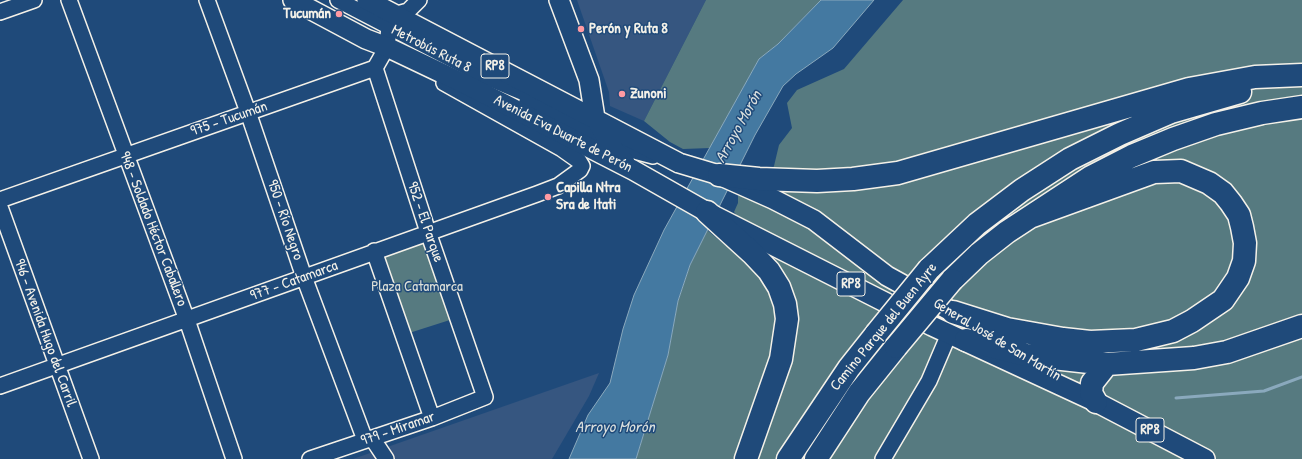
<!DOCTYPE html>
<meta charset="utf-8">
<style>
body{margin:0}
canvas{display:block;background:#1f4a7a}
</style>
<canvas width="1302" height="459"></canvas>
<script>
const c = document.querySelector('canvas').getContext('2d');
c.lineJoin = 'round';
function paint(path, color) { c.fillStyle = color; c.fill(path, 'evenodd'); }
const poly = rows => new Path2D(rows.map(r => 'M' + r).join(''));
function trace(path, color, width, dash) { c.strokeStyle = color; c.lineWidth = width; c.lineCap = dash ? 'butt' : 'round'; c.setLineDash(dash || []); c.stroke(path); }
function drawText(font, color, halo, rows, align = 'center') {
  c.font = font + ' "Patrick Hand",sans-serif'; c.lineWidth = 3; c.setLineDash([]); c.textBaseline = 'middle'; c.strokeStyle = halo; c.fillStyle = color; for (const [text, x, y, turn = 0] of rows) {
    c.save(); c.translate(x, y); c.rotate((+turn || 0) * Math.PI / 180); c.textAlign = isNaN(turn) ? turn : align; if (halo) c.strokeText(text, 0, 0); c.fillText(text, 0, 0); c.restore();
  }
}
const built = poly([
 [577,0,706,0,644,121,610,106,609,92],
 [599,373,589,396,552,459,353,459]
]);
const green = poly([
 [706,0,821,0,778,44,759,59,710,148,683,149,670,142,644,121],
 [903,0,1302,0,1302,459,636,459,668,355,678,301,690,265,707,230,726,246,731,234,1092,400,755,191,774,166,779,145,792,128,787,103,797,90,844,69],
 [741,193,804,221,895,288,890,294,738,217,734,212,738,203,738,196],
 [427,240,453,319,406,334,381,255]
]);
const water = poly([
 [821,0,874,0,833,48,796,74,783,86,755,135,690,265,678,301,668,355,636,459,569,459,588,415,610,383,623,329,634,295,664,230,759,59,778,44,821,0]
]);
const stream = poly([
 [1176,398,1264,391,1302,377]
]);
const minor = poly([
 [69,0,187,320,234,459],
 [207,0,248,112,304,277,365,440],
 [338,0,486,77,541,100],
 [0,12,34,0],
 [394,15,408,11,419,0],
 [527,101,593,135,609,146],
 [604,134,638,152,653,156],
 [0,200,375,68,387,47,389,27,394,15],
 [0,207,91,459],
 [374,251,432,418],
 [0,386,537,194,558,186,580,170,582,166,579,161,562,149,444,83],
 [372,438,386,459],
 [310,459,432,418,485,397,428,232,375,68],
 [883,459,929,381,949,334]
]);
const major = poly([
 [293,0,366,39,387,47,471,87,633,170,707,212,932,326,1096,402,1205,459],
 [367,0,679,163,719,175,773,199,814,220,887,276,947,309],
 [559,0,589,80,595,118,613,149,625,162]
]);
const highway = poly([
 [719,175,759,179,817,181,853,179,898,173,1189,89,1255,77,1302,75],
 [707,212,752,253,769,271,779,287,785,304,787,319,781,359,746,459],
 [929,269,977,224,1022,190,1070,159,1120,134,1171,112,1240,92],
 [952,280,979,254,1007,232,1091,177,1132,156,1173,139,1216,124,1262,113,1302,107],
 [953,312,1007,329,1063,339,1090,342,1136,340,1173,331,1192,321,1223,300,1238,278,1244,261,1245,243,1242,227,1239,215,1231,203,1223,193,1209,183,1181,171,1154,172,1030,217],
 [966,340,1026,355,1107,364,1194,358,1227,352,1302,326],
 [1096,402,1091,393,1092,383,1107,364],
 [788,459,849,368,876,334],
 [816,459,859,393,896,347]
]);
const highwayBridge = poly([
 [876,334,929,269],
 [896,347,952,280]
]);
const markers = [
 [339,14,4,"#ff9aa2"],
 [581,29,4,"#ff9aa2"],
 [622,94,4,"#ff9aa2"],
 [548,197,4,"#ff9aa2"]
];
const shields = [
 [495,66,28],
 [851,284,28],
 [1150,430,28]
];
const shieldNames = [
 ["RP8",495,66],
 ["RP8",851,284],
 ["RP8",1150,430]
];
const poiNames = [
 ["Tucumán",331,14,"right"],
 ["Perón y Ruta 8",589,29],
 ["Zunoni",630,94],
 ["Capilla Ntra",556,188],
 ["Sra de Itati",556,205]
];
const streetNames = [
 ["Metrobús Ruta 8",431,49,27],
 ["975 - Tucumán",229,119,-19],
 ["Avenida Eva Duarte de Perón",563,134,27],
 ["950 - Río Negro",285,220,71],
 ["952 - El Parque",425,222,71],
 ["948 - Soldado Héctor Caballero",153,229,69],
 ["977 - Catamarca",294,281,-20],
 ["Camino Parque del Buen Ayre",884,327,-51],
 ["946 - Avenida Hugo del Carril",45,333,70],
 ["General José de San Martín",997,340,31],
 ["979 - Miramar",398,429,-19]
];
const parkNames = [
 ["Plaza Catamarca",417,287]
];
const waterNames = [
 ["Arroyo Morón",739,127,-61],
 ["Arroyo Morón",615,428]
];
paint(built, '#365680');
paint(green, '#567a80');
paint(water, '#4479a1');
trace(water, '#8aa9bd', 1);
trace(stream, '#8aa9bd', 3);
trace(minor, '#f4f1e8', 18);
trace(major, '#f4f1e8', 22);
trace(highway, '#f4f1e8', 25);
trace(minor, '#1f4a7a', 15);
trace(major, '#1f4a7a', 19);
trace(highway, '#1f4a7a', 22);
trace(highwayBridge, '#f4f1e8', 25, []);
trace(highwayBridge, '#1f4a7a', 22);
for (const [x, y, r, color] of markers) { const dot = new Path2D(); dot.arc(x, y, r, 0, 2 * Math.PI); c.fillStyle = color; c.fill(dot); trace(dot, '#1f4a7a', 1.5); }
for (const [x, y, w] of shields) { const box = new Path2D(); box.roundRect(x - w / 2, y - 12, w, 24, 3); c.fillStyle = '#1f4a7a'; c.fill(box); trace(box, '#f4f1e8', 1); }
drawText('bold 14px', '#f4f1e8', null, shieldNames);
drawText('bold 15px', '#f4f1e8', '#1f4a7a', poiNames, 'left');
drawText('15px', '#f4f1e8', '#1f4a7a', streetNames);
drawText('15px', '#dcdfd8', '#1f4a7a', parkNames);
drawText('italic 16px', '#dadfdd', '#1f4a7a', waterNames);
</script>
